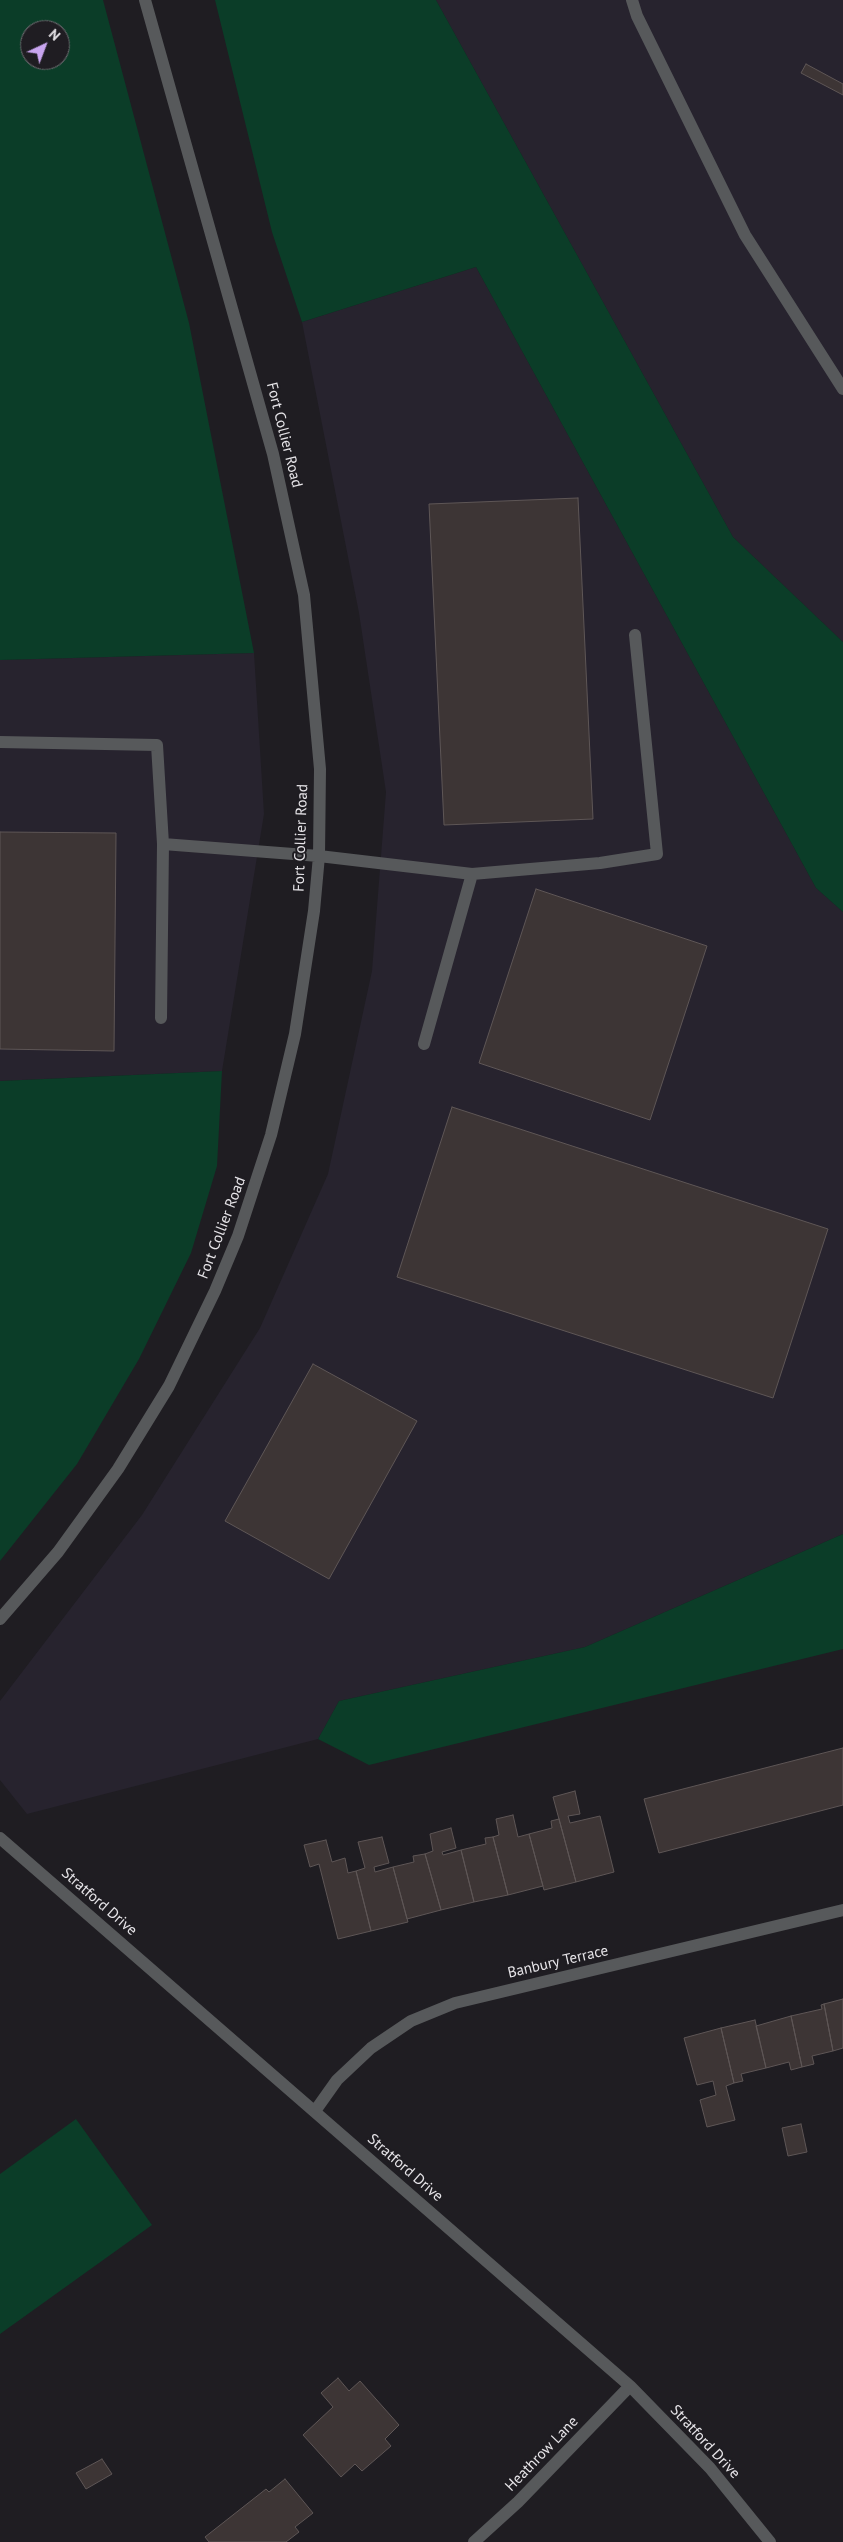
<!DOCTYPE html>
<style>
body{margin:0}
#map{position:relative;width:843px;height:2542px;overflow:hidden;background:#1f1d22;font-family:"PT Sans",sans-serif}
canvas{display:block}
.north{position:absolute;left:20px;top:20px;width:50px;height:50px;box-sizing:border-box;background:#1f1d22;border:1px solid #6f6d72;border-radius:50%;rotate:43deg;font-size:14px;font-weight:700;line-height:20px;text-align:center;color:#e7e5e9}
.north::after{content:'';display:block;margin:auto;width:18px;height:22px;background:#c8a5ef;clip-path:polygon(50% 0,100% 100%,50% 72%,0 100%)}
</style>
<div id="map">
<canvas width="843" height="2542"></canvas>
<div class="north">N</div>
</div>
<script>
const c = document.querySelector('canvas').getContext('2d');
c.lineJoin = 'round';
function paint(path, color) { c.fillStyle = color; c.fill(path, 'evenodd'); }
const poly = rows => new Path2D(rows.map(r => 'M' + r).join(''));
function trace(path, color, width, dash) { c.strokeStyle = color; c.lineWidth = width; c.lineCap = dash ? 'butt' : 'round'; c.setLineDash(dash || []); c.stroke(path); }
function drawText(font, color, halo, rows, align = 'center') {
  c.font = font + ' "PT Sans",sans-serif'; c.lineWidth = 4; c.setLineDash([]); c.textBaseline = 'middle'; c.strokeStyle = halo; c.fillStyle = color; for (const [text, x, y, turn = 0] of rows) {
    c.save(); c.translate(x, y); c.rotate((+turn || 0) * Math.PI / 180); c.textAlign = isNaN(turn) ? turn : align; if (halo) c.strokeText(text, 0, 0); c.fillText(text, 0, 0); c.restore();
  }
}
const built = poly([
 [436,0,843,0,843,642,733,537],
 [476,267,816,888,843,912,843,1534,585,1647,339,1701,318,1739,27,1814,0,1780,0,1701,142,1515,260,1328,328,1174,372,971,386,792,359,613,302,322],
 [254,653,264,814,222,1071,0,1081,0,660]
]);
const green = poly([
 [0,0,103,0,189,323,254,653,0,660],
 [30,30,60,30,60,60,30,60],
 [215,0,436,0,733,537,843,642,843,912,816,888,476,267,302,322,272,232],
 [222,1071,217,1166,191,1253,139,1359,77,1464,0,1561,0,1081],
 [843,1534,843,1649,369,1765,318,1739,339,1701,585,1647],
 [76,2119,152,2225,0,2334,0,2174]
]);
const building = poly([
 [806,64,843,84,843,95,801,73,806,64],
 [578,498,593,819,444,825,429,504,578,498],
 [0,832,116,833,114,1051,0,1049,0,832],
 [536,889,707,946,650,1120,479,1063,536,889],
 [452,1107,828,1229,773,1398,397,1277,452,1107],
 [313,1364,417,1421,329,1579,225,1521,313,1364],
 [843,1748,843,1805,659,1853,644,1799,843,1748],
 [575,1791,580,1814,568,1816,570,1823,600,1816,614,1872,576,1882,553,1797,575,1791],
 [513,1815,518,1837,529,1834,543,1886,508,1895,493,1837,499,1835,496,1819,513,1815],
 [559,1819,576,1882,544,1890,529,1834,552,1828,551,1821,559,1819],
 [451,1828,456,1848,442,1852,443,1855,461,1850,474,1902,441,1910,425,1854,433,1851,430,1834,451,1828],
 [382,1837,389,1863,374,1867,375,1872,393,1867,408,1922,371,1931,356,1871,365,1868,358,1842,382,1837],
 [493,1837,508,1895,474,1902,461,1850,486,1844,485,1838,493,1837],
 [326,1840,332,1862,345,1858,348,1873,356,1871,371,1931,338,1939,319,1864,310,1867,304,1845,326,1840],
 [425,1854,441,1910,407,1919,393,1867,414,1862,413,1856,425,1854],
 [843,1999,843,2048,833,2051,824,2004,843,1999],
 [824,2004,833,2051,812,2056,814,2064,802,2067,791,2016,822,2009,821,2005,824,2004],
 [791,2016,802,2067,791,2070,789,2062,766,2068,756,2026,791,2016],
 [755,2020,766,2068,741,2074,743,2081,734,2083,721,2028,755,2020],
 [721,2028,734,2083,726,2086,735,2120,707,2127,700,2100,716,2095,713,2081,697,2085,684,2038,721,2028],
 [801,2124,807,2152,788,2156,782,2128,801,2124],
 [338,2378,349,2391,360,2381,399,2425,385,2439,391,2446,362,2471,355,2464,341,2477,303,2435,333,2407,321,2393,338,2378],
 [102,2459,112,2474,86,2489,76,2473,102,2459],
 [285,2479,313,2513,295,2527,299,2532,286,2542,209,2542,205,2537,266,2489,269,2492,285,2479]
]);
const minor = poly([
 [632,0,637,16,745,235,843,389],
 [0,742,157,745,163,844],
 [472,874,600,863,657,854,635,635],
 [161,1018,163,844,319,856,472,874,424,1044],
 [0,1619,58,1552,118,1469,169,1386,215,1291,238,1236,271,1135,295,1034,314,911,319,856,320,769,304,595,273,454,145,0],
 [0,1838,630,2386,710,2468,770,2542],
 [315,2111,337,2080,371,2048,411,2021,455,2003,843,1910],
 [474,2542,518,2502,630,2386]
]);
const streetNames = [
 ["Fort Collier Road",284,435,76],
 ["Fort Collier Road",301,838,-88],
 ["Fort Collier Road",222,1228,-69],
 ["Stratford Drive",99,1902,41],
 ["Banbury Terrace",558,1962,-13],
 ["Stratford Drive",405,2168,41],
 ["Stratford Drive",705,2442,47],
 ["Heathrow Lane",542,2454,-46]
];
paint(built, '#27232e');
paint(green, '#0b3d28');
paint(building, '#3d3535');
trace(building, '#5e5656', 1);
trace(minor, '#57595b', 12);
drawText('15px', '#e7e5e9', '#1f1d22', streetNames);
</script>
